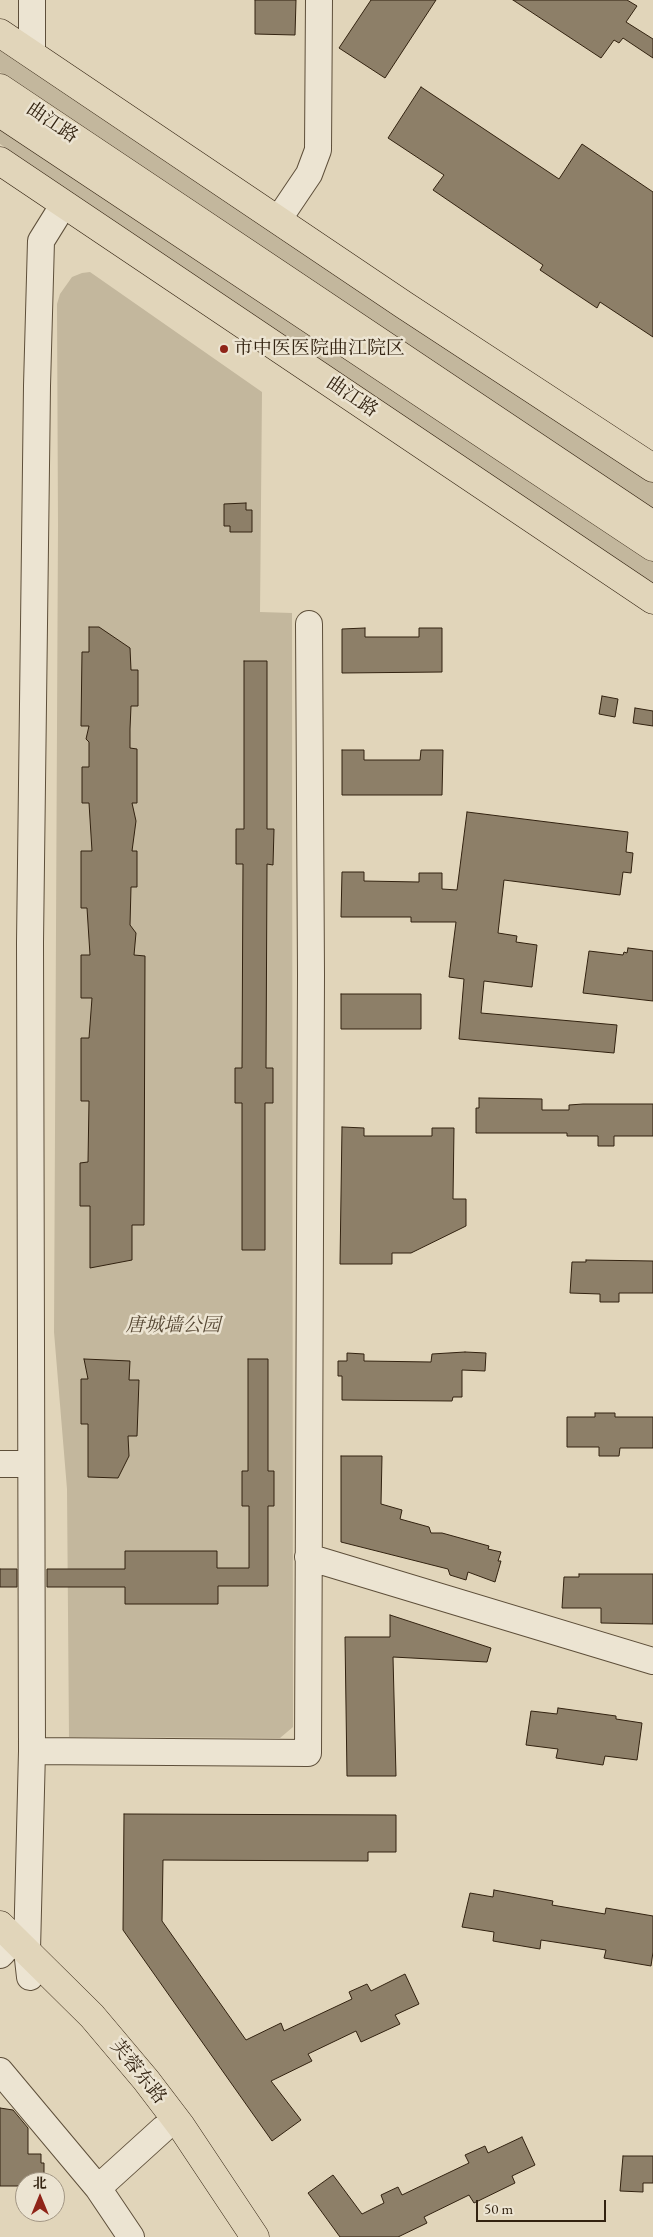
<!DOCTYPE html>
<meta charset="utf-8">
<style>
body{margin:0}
#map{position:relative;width:653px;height:2237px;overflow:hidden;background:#e1d5ba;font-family:"EB Garamond","Noto Serif SC",serif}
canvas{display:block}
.north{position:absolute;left:15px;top:2172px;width:50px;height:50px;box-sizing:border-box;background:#ece4d2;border:1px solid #a29684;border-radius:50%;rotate:0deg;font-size:14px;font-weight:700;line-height:20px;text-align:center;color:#322210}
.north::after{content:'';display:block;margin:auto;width:18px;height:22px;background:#8f2418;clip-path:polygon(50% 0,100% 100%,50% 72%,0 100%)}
.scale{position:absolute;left:476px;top:2200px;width:130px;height:22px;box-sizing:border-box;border:2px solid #322210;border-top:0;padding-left:6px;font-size:15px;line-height:18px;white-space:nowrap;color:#322210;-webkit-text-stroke:4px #ece4d2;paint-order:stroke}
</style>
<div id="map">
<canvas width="653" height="2237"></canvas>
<div class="north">北</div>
<div class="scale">50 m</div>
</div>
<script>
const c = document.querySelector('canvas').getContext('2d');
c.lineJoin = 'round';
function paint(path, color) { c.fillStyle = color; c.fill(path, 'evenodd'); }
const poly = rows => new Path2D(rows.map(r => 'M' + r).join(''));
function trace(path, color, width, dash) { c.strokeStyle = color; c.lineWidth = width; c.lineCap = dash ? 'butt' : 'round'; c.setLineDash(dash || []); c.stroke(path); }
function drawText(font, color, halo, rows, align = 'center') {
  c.font = font + ' "EB Garamond","Noto Serif SC",serif'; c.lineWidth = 5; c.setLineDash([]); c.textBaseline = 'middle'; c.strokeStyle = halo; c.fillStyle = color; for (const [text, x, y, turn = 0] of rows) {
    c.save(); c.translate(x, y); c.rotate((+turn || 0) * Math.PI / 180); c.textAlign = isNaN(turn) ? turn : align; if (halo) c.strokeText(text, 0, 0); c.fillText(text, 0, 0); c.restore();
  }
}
const green = poly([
 [0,45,653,482,653,509,0,72],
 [0,125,653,561,653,584,0,144],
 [90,272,262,392,260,612,292,613,293,1727,280,1738,69,1737,67,1489,54,1332,58,525,57,304,60,294,72,277,82,273]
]);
const building = poly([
 [255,0,296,0,295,35,255,34,255,0],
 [371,0,436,0,385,78,339,48,371,0],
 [513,0,627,0,637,6,626,22,653,39,653,58,623,38,619,43,614,40,601,58,513,0],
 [421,87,559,179,582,144,653,192,653,337,600,302,597,308,540,270,543,265,433,190,444,175,388,138,421,87],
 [246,503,246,510,252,510,252,532,230,532,230,526,224,526,224,504,246,503],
 [89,627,99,627,130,648,131,670,138,670,138,706,131,706,130,729,130,748,137,749,137,803,132,803,136,821,132,851,137,851,137,887,131,887,130,925,136,933,134,955,145,956,144,1225,132,1225,132,1260,90,1268,90,1206,80,1206,80,1163,88,1162,89,1101,81,1101,81,1038,89,1038,92,998,81,998,81,955,90,955,87,908,81,908,81,851,92,851,89,803,82,803,82,767,89,767,89,742,86,739,89,726,81,726,82,652,89,652,89,627],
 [365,628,365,637,419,637,419,628,442,628,442,672,342,673,342,629,365,628],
 [244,661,267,661,267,829,274,829,273,865,267,864,266,1068,273,1068,273,1103,265,1103,265,1250,242,1250,242,1103,235,1103,235,1068,242,1068,243,864,236,864,236,829,244,829,244,661],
 [602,696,618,699,615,717,599,714,602,696],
 [635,708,653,711,653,726,633,723,635,708],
 [342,750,364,750,364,760,420,760,421,750,443,750,442,795,342,795,342,750],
 [467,812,628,832,626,852,633,853,631,873,623,872,620,895,504,880,498,933,517,936,516,942,537,945,532,987,484,981,481,1013,617,1025,614,1053,459,1039,464,979,449,977,456,922,411,922,411,917,341,917,342,872,364,872,364,881,419,882,419,873,442,873,442,889,457,890,467,812],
 [628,948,653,951,653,1001,583,993,589,951,623,955,624,952,627,953,628,948],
 [341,994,421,994,421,1029,341,1029,341,994],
 [479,1098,542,1099,542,1110,569,1110,569,1105,583,1104,653,1104,653,1136,614,1136,614,1146,598,1146,598,1136,567,1136,567,1133,476,1133,476,1108,479,1108,479,1098],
 [342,1127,364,1128,364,1136,432,1136,432,1128,454,1128,453,1199,466,1199,466,1226,411,1253,392,1253,392,1264,340,1264,342,1127],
 [586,1260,653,1261,653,1293,619,1293,619,1302,600,1302,600,1294,570,1293,572,1262,586,1262,586,1260],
 [465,1352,486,1353,485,1371,462,1370,462,1397,453,1397,452,1401,342,1400,342,1376,338,1376,338,1361,347,1361,347,1353,364,1354,364,1361,431,1362,432,1354,465,1352],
 [84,1359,130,1361,129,1380,139,1380,137,1436,128,1436,129,1456,118,1478,88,1477,88,1424,81,1424,81,1379,88,1379,84,1359],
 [248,1359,268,1359,268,1471,274,1471,274,1506,268,1506,268,1586,218,1586,218,1604,125,1604,125,1587,47,1587,47,1569,125,1569,125,1551,217,1551,217,1568,249,1568,249,1506,242,1506,242,1471,248,1471,248,1359],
 [595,1413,615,1413,615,1417,653,1417,653,1448,620,1448,619,1456,599,1456,599,1447,567,1447,567,1417,595,1417,595,1413],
 [341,1456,382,1456,381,1504,402,1510,400,1519,429,1527,431,1533,442,1533,489,1546,488,1549,501,1552,498,1561,501,1561,495,1582,468,1572,466,1580,450,1575,448,1569,341,1542,341,1456],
 [0,1569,17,1569,17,1587,0,1587,0,1569],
 [579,1574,653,1574,653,1624,601,1623,601,1608,562,1608,564,1577,579,1577,579,1574],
 [390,1615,491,1648,487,1662,393,1657,396,1776,347,1776,345,1637,390,1637,390,1615],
 [558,1708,616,1716,616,1719,642,1723,637,1760,605,1756,603,1765,556,1758,558,1749,526,1745,531,1711,557,1714,558,1708],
 [124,1814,396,1815,396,1852,368,1852,368,1861,163,1860,162,1921,246,2040,281,2023,284,2031,352,1999,349,1992,367,1984,371,1991,405,1974,419,2004,395,2015,400,2024,361,2042,356,2031,308,2054,312,2061,271,2081,301,2120,272,2141,123,1930,124,1814],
 [494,1890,553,1901,552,1905,605,1914,606,1908,653,1916,653,1952,651,1966,604,1958,606,1950,541,1940,540,1949,493,1941,494,1932,462,1927,470,1893,493,1897,494,1890],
 [0,2108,13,2110,28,2128,28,2154,41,2154,41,2163,44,2163,44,2182,25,2182,25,2186,0,2186,0,2108],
 [522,2137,535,2165,512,2176,515,2183,474,2203,469,2195,424,2217,427,2223,398,2237,340,2237,308,2193,333,2175,362,2214,384,2203,381,2195,398,2187,402,2195,469,2163,465,2155,485,2146,488,2153,522,2137],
 [623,2156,653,2156,653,2183,643,2183,643,2192,620,2191,623,2156]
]);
const minor = poly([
 [32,54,32,0],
 [278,220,309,174,318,150,319,0],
 [0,1464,30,1464],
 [308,1557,653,1661],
 [32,1751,308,1753,311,975,309,624],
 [0,1955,3,1952],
 [30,1977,27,1950,32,1751,30,942,37,386,41,241,64,204],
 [0,2071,98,2188,131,2237],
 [98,2188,163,2129]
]);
const major = poly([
 [0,33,404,305,653,468],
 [0,161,653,600],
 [0,1925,92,2016,146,2080,181,2126,255,2237]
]);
const highway = poly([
 [0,88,653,525],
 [0,113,653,547]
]);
const markers = [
 [224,349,5,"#8f2418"]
];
const streetNames = [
 ["曲江路",52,123,34],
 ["曲江路",352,397,34],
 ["芙蓉东路",138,2072,51]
];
const poiNames = [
 ["市中医医院曲江院区",234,349]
];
const parkNames = [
 ["唐城墙公园",173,1326]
];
paint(green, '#c3b79d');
paint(building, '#8d7f68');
trace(building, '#322210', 1);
trace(minor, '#5e4f3a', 28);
trace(major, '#322210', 29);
trace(highway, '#322210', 29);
trace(minor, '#ece4d2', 26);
trace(major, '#e1d5ba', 28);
trace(highway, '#e1d5ba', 28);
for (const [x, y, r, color] of markers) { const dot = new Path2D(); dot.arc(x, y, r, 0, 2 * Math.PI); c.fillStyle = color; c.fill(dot); trace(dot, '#ece4d2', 2); }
drawText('19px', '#322210', '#ece4d2', streetNames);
drawText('19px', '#322210', '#ece4d2', poiNames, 'left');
drawText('italic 19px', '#564733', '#ece4d2', parkNames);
</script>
